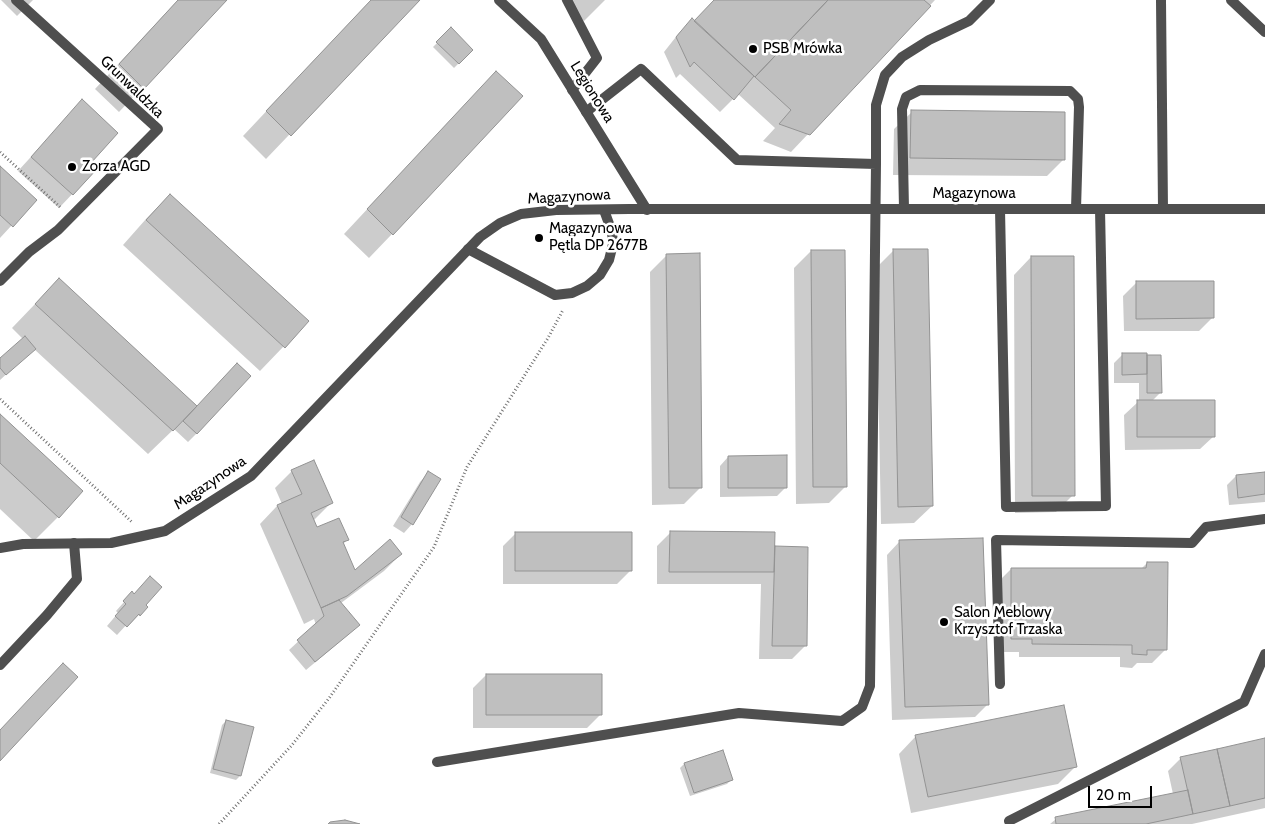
<!DOCTYPE html>
<meta charset="utf-8">
<style>
body{margin:0}
#map{position:relative;width:1265px;height:824px;overflow:hidden;background:#fff;font-family:Cabin,sans-serif}
canvas{display:block}
.scale{position:absolute;left:1088px;top:786px;width:64px;height:22px;box-sizing:border-box;border:2px solid #000;border-top:0;padding-left:6px;font-size:15px;line-height:18px;white-space:nowrap;color:#000;-webkit-text-stroke:4px #fff;paint-order:stroke}
</style>
<div id="map">
<canvas width="1265" height="824"></canvas>
<div class="scale">20 m</div>
</div>
<script>
const c = document.querySelector('canvas').getContext('2d');
c.lineJoin = 'round';
function paint(path, color) { c.fillStyle = color; c.fill(path, 'evenodd'); }
const poly = rows => new Path2D(rows.map(r => 'M' + r).join(''));
function trace(path, color, width, dash) { c.strokeStyle = color; c.lineWidth = width; c.lineCap = dash ? 'butt' : 'round'; c.setLineDash(dash || []); c.stroke(path); }
function drawText(font, color, halo, rows, align = 'center') {
  c.font = font + ' Cabin,sans-serif'; c.lineWidth = 5; c.setLineDash([]); c.textBaseline = 'middle'; c.strokeStyle = halo; c.fillStyle = color; for (const [text, x, y, turn = 0] of rows) {
    c.save(); c.translate(x, y); c.rotate((+turn || 0) * Math.PI / 180); c.textAlign = isNaN(turn) ? turn : align; if (halo) c.strokeText(text, 0, 0); c.fillText(text, 0, 0); c.restore();
  }
}
const shadow = poly([
 [1,0,33,0,17,16],
 [178,0,225,0,119,112,95,89],
 [371,0,418,0,266,159,243,136],
 [561,0,605,0,584,21],
 [715,0,935,0,791,152,763,141,775,128,738,94,720,112,680,74,676,78,664,52,679,33,692,20,694,22],
 [451,29,472,50,454,68,433,47],
 [472,97,392,234,369,258,344,234],
 [82,101,89,163,96,169,59,208,18,171],
 [912,112,1064,159,1047,176,893,175,894,129],
 [0,168,35,200,0,238],
 [170,195,307,322,260,371,123,245,146,219],
 [894,250,932,506,914,523,881,524,876,268],
 [811,251,846,486,829,503,796,504,794,268],
 [667,255,701,487,684,504,652,505,650,272],
 [1031,257,1073,495,1056,512,1015,513,1014,275],
 [1137,282,1213,317,1199,331,1124,331,1123,296],
 [35,304,197,407,197,433,188,442,174,429,148,454,34,349,0,380,0,359,23,339,12,328],
 [1123,354,1146,354,1161,392,1151,402,1214,436,1200,449,1125,450,1124,415,1138,402,1139,402,1139,383,1114,383,1114,363],
 [0,415,58,517,34,541,0,509],
 [728,457,786,487,777,496,720,497,720,466],
 [292,471,331,503,314,520,316,529,347,540,342,545,355,572,401,554,384,571,341,603,349,634,306,670,289,650,316,625,314,619,304,624,260,524,277,506,282,504,275,488],
 [428,473,412,524,404,533,393,526,420,482],
 [1265,473,1265,502,1229,505,1227,485,1236,476],
 [516,533,630,571,617,584,503,584,503,546],
 [670,533,773,547,807,548,805,646,792,659,759,659,761,584,657,584,657,546],
 [900,541,988,704,975,717,892,720,887,555],
 [1147,563,1165,650,1152,663,1137,663,1132,668,1120,667,1120,657,1019,657,1019,652,998,652,998,582,1011,569,1141,569],
 [132,593,146,607,130,624,129,622,117,635,107,626,118,613,116,611],
 [486,675,601,714,587,728,473,728,473,688],
 [226,721,252,728,240,776,236,780,210,773,222,725],
 [916,736,1075,767,1058,784,911,813,899,754],
 [1265,740,1265,808,1192,824,1050,824,1056,819,1173,794,1168,771,1181,758],
 [684,764,731,780,727,784,690,796,680,768]
]);
const building = poly([
 [178,0,227,0,144,89,119,64,178,0],
 [371,0,420,0,291,136,266,111,371,0],
 [714,0,828,0,755,77,694,21,714,0],
 [828,0,924,0,931,6,810,135,779,124,791,110,755,77,828,0],
 [692,18,754,76,734,100,694,62,690,67,676,37,692,18],
 [451,27,473,50,459,64,436,42,451,27],
 [496,71,523,96,393,235,367,209,496,71],
 [82,99,118,133,91,163,97,169,73,195,31,157,82,99],
 [911,110,1065,112,1065,160,910,158,911,110],
 [0,166,37,200,13,227,0,215,0,166],
 [170,194,309,321,285,348,146,220,170,194],
 [893,249,928,249,933,506,898,507,893,249],
 [811,250,845,250,847,487,813,487,811,250],
 [700,253,702,488,669,488,666,254,700,253],
 [1031,256,1074,256,1075,496,1032,496,1031,256],
 [59,278,197,406,173,431,35,304,59,278],
 [1136,281,1214,281,1214,318,1136,319,1136,281],
 [25,336,36,349,6,375,0,368,0,358,25,336],
 [1122,353,1147,353,1147,374,1122,375,1122,353],
 [1147,355,1161,355,1162,393,1147,393,1147,355],
 [237,363,251,376,197,434,183,421,237,363],
 [1137,400,1215,400,1215,437,1137,437,1137,400],
 [0,414,83,491,59,518,0,463,0,414],
 [787,455,787,488,728,488,728,456,787,455],
 [314,460,333,503,311,513,317,527,339,518,349,540,343,542,355,570,390,539,402,554,347,596,321,608,277,505,302,494,291,470,314,460],
 [428,471,441,479,413,525,401,517,428,471],
 [1265,472,1265,494,1238,498,1236,475,1265,472],
 [670,531,775,532,774,572,669,572,670,531],
 [515,532,632,532,632,571,515,571,515,532],
 [983,538,989,705,905,707,899,540,983,538],
 [775,546,808,547,807,646,772,646,775,546],
 [1147,562,1168,562,1167,650,1147,650,1147,655,1132,654,1132,645,1032,644,1032,639,1011,639,1011,568,1146,568,1147,562],
 [150,576,162,587,146,605,148,607,140,616,139,614,127,627,115,616,126,604,123,601,132,591,134,594,150,576],
 [339,600,360,625,315,662,297,640,324,616,321,608,339,600],
 [63,663,78,677,0,761,0,730,63,663],
 [486,674,602,674,602,715,486,715,486,674],
 [1064,705,1077,767,928,797,915,735,1064,705],
 [226,720,254,727,241,776,213,769,226,720],
 [1265,738,1265,798,1230,806,1217,749,1265,738],
 [1217,749,1230,806,1193,814,1180,757,1217,749],
 [723,750,733,780,694,793,684,763,723,750],
 [1188,790,1193,814,1146,824,1056,824,1055,817,1188,790],
 [345,820,360,824,328,824,330,822,345,820]
]);
const path = poly([
 [0,152,60,207],
 [0,399,133,523],
 [219,824,292,745,330,697,434,547,467,467,548,338,563,310]
]);
const service = poly([
 [567,0,597,58,572,90],
 [1161,0,1163,209],
 [1231,0,1265,32],
 [876,164,876,105,885,75,902,57,929,40,969,21,990,0],
 [904,209,902,109,906,97,920,90,1070,91,1078,99,1079,107,1076,209],
 [1000,209,1006,507,1106,506,1100,209],
 [468,249,555,295,572,293,587,286,600,275,609,260,613,244,612,232,604,210],
 [0,665,47,615,77,579,74,543],
 [1000,684,996,540,1192,543,1206,527,1265,519],
 [437,762,739,713,842,721,862,707,870,686,876,164,737,160,641,69,586,112],
 [1009,821,1244,702,1265,654]
]);
const minor = poly([
 [499,0,541,39,647,210],
 [0,281,29,252,58,230,158,129,16,0],
 [0,548,23,544,111,543,165,531,251,476,480,237,500,223,521,214,556,210,629,209,1265,209]
]);
const markers = [
 [753,49,5,"#000"],
 [72,167,5,"#000"],
 [539,238,5,"#000"],
 [944,622,5,"#000"]
];
const poiNames = [
 ["PSB Mrówka",763,49],
 ["Zorza AGD",82,167],
 ["Magazynowa",549,229],
 ["Pętla DP 2677B",549,246],
 ["Salon Meblowy",954,613],
 ["Krzysztof Trzaska",954,630]
];
const streetNames = [
 ["Grunwaldzka",132,87,44],
 ["Legionowa",592,92,58],
 ["Magazynowa",974,194],
 ["Magazynowa",569,197,-3],
 ["Magazynowa",210,483,-34]
];
paint(shadow, '#0003');
paint(building, '#bfbfbf');
trace(building, '#939393', 1);
trace(path, '#717171', 3, [1, 2.5]);
trace(service, '#4f4f4f', 10);
trace(minor, '#4f4f4f', 10);
for (const [x, y, r, color] of markers) { const dot = new Path2D(); dot.arc(x, y, r, 0, 2 * Math.PI); c.fillStyle = color; c.fill(dot); trace(dot, '#fff', 2); }
drawText('15px', '#000', '#fff', poiNames, 'left');
drawText('15px', '#000', '#fff', streetNames);
</script>
